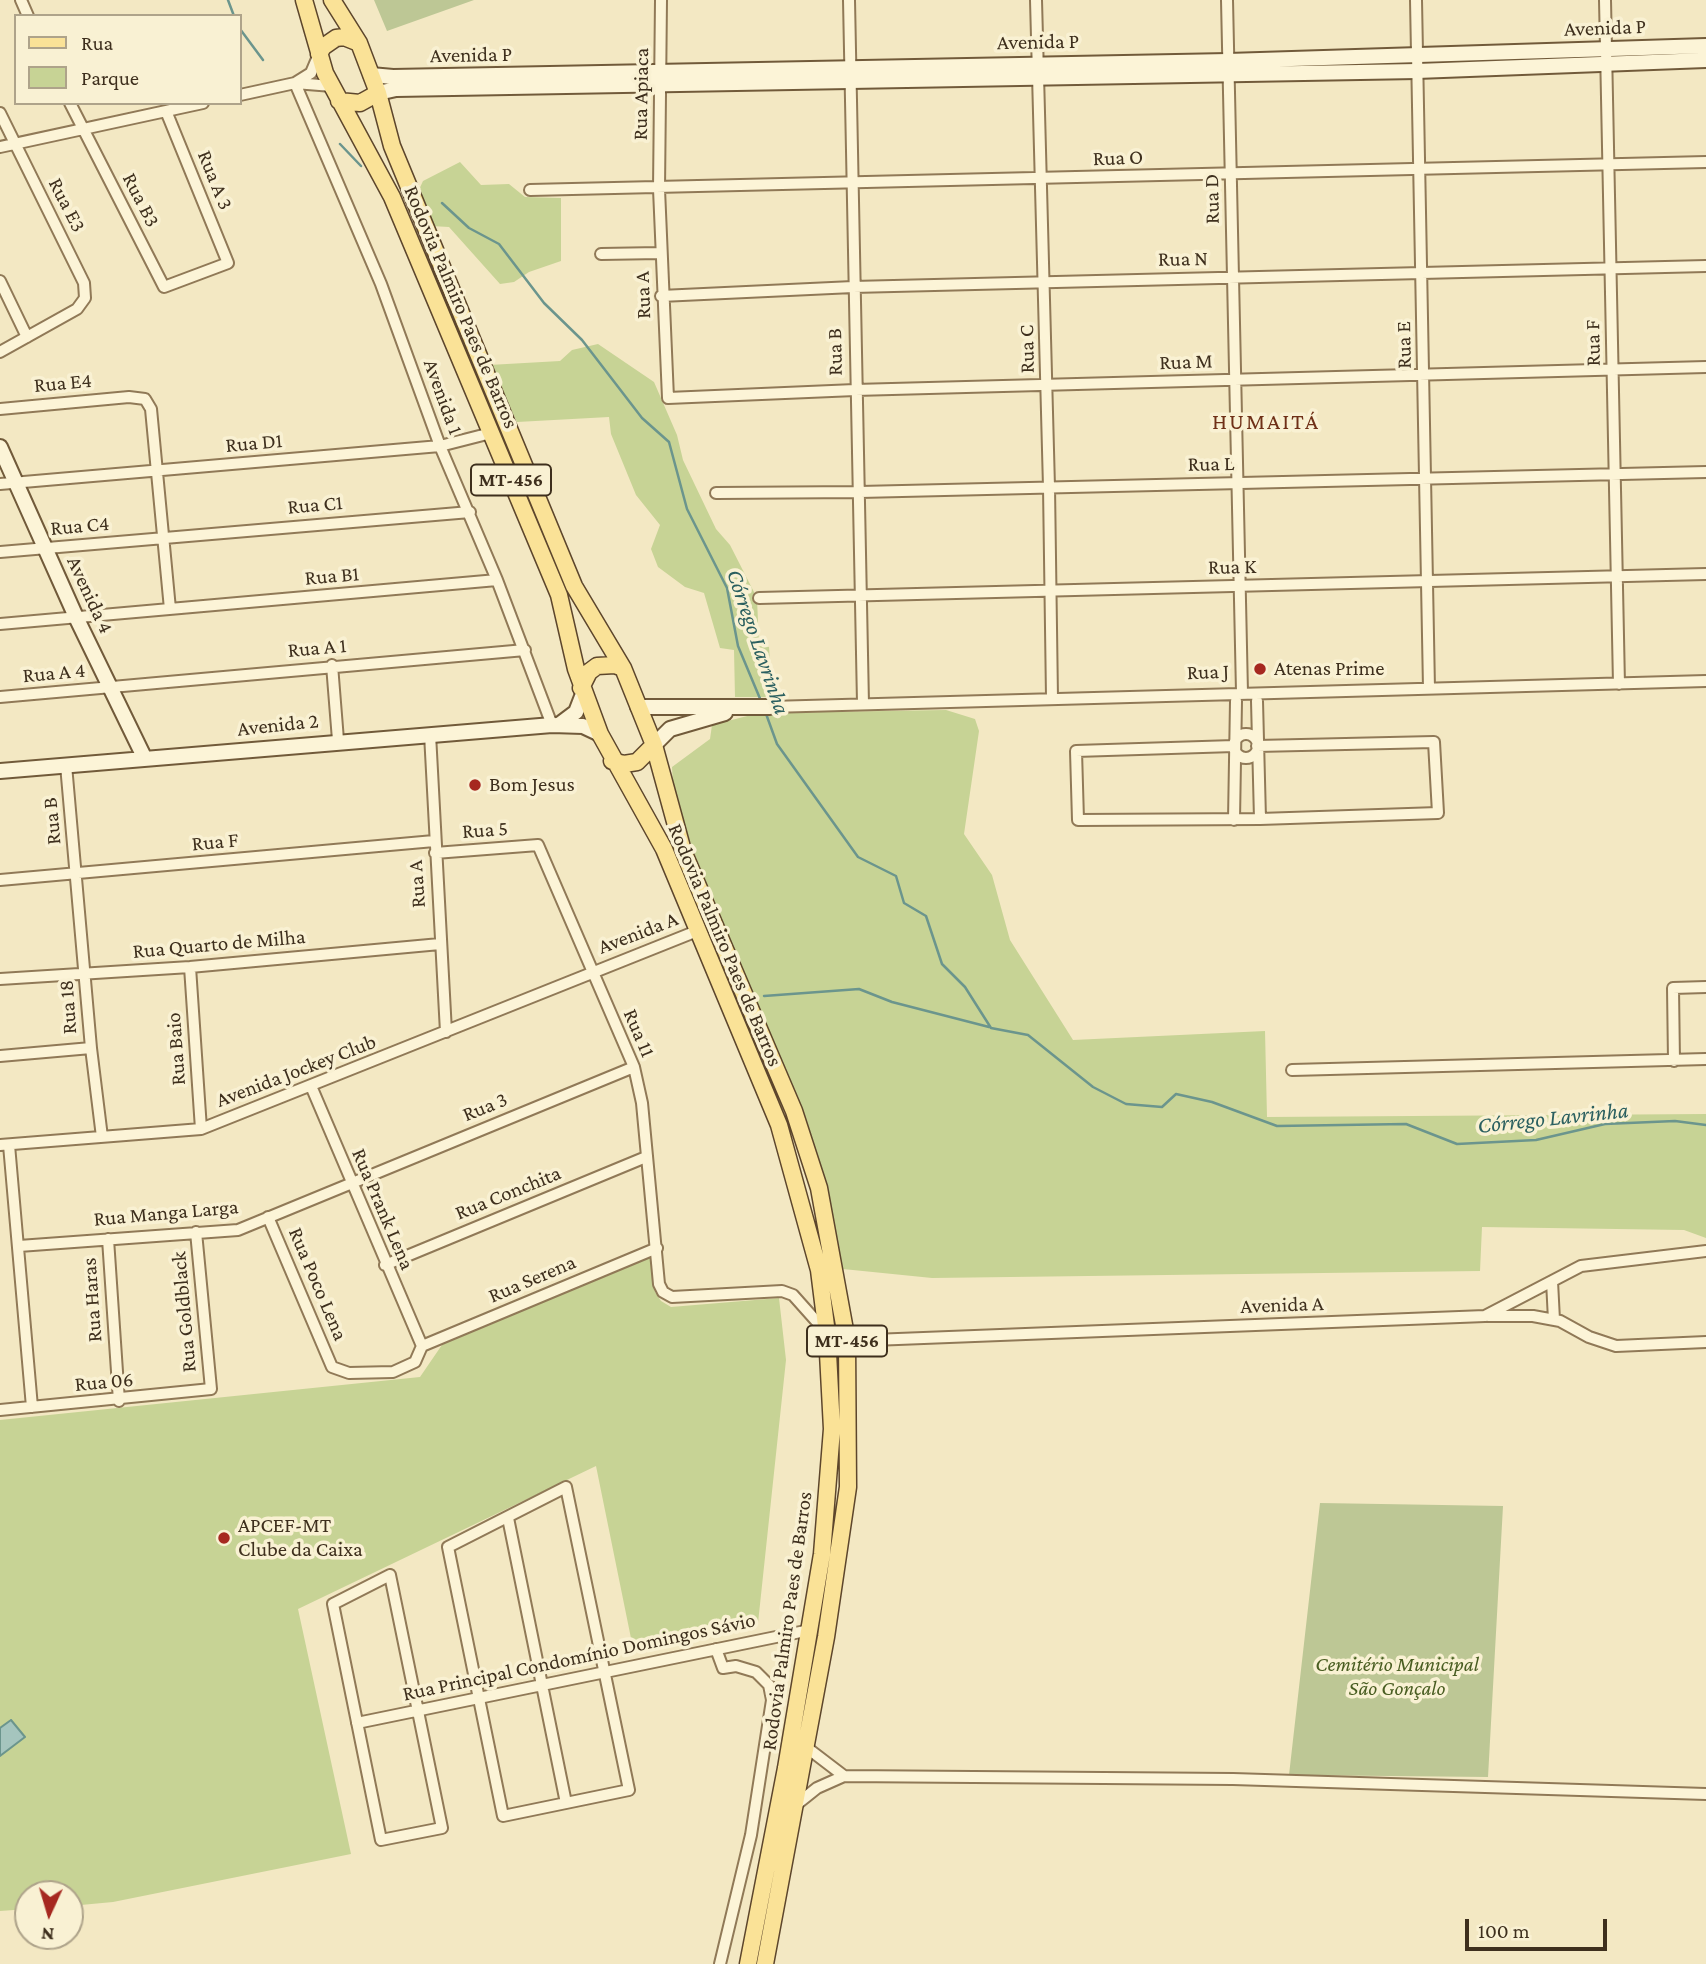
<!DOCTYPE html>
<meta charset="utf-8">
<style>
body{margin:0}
#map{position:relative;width:1706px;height:1964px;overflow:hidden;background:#f3e8c3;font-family:"Crimson Pro",serif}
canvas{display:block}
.legend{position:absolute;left:14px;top:14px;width:228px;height:91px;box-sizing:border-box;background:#f9f1d3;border:2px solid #aea38a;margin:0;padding:9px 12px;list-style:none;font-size:21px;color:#3e2f1d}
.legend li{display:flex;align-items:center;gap:14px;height:35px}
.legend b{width:35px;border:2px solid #aea38a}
.north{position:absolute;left:14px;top:1880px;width:70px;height:70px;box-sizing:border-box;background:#f9f1d3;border:2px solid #aea38a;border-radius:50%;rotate:184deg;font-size:19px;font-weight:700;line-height:28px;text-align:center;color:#3e2f1d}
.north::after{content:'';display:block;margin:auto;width:24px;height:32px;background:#a62820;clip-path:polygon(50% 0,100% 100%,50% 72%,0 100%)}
.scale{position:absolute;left:1465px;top:1919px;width:142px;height:32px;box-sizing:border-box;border:4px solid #3e2f1d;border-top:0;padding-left:9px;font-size:21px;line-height:24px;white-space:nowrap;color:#3e2f1d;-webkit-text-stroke:5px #f9f1d3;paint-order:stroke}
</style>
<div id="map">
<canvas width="1706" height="1964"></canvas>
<ul class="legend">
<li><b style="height:9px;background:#fae297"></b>Rua</li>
<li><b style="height:19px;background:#c7d395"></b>Parque</li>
</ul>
<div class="north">N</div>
<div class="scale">100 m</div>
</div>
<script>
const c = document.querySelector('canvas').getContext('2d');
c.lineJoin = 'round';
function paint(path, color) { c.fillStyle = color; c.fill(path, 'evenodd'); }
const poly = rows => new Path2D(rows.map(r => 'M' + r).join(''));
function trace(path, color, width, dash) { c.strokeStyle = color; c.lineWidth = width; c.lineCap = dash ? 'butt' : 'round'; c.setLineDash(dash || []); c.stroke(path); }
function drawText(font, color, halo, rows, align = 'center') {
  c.font = font + ' "Crimson Pro",serif'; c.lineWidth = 7; c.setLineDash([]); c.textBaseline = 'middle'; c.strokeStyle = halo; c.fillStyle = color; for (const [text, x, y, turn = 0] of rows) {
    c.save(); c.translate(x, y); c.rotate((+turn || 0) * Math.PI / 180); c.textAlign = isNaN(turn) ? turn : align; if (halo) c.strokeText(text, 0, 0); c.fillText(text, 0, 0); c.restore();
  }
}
const green = poly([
 [460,162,481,185,509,184,525,197,561,198,561,261,529,272,514,282,500,284,449,227,431,226,417,194,423,181],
 [598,344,654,382,677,435,683,460,716,529,730,545,757,598,759,646,769,647,772,697,735,697,734,650,720,648,704,593,685,587,658,567,651,549,660,525,636,495,611,434,609,417,517,422,489,365,560,361,572,350],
 [946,710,975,719,979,731,964,834,992,875,1010,940,1073,1040,1265,1031,1267,1117,1706,1114,1706,1238,1684,1230,1482,1227,1480,1271,932,1278,843,1269,805,1118,692,848,673,786,672,767,710,739,712,725,759,713],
 [651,1257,655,1292,661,1301,671,1307,779,1298,786,1360,758,1623,634,1653,596,1466,298,1609,351,1854,113,1902,70,1906,70,1894,28,1894,28,1909,0,1911,0,1420,420,1377,446,1339]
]);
const cemetery = poly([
 [374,0,474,0,387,31],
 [1320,1503,1503,1506,1488,1777,1289,1775]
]);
const water = poly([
 [11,1720,25,1737,0,1756,0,1728,11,1720]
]);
const stream = poly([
 [228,0,234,16],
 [240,29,263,60],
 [340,144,361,166],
 [442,203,469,228,499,244,544,303,582,340,642,418,669,442,687,509,727,588,738,646,761,701],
 [765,711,777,744,858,857,896,876,904,903,926,916,942,964,965,987,991,1028,1028,1035,1093,1087,1126,1104,1162,1107,1176,1094,1212,1102,1277,1126,1406,1124,1457,1144,1536,1140,1605,1124,1675,1121,1706,1125],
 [764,996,859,989,892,1002,989,1027]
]);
const street = poly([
 [21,0,28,16],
 [661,0,659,189,668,398,855,390,1706,367],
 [849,0,863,703],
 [1036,0,1049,487,1052,698],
 [1227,0,1242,692],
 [1416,0,1429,688],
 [1605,0,1619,684],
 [295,83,381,284,440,446,497,580,552,725],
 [295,83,311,73,319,54],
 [240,95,295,83,332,86],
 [70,103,164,287,228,263,166,111],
 [0,113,84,283,85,298,77,309,0,352],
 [0,147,203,103],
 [530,190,1706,162],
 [601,254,660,253],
 [0,281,27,337],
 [661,296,853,287,1706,266],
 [0,409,129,397,145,399,151,409,170,609],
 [0,484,440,446,491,433],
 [716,493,860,492,1706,472],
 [0,552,470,512],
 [759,598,1706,574],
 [0,624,497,580],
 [332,665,338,740],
 [0,697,525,650],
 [1257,701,1260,819],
 [770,707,1706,681],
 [430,734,446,1032],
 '1234 746a12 12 0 1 1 24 0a12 12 0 1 1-24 0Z',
 [1234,746,1076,751,1078,820,1260,819,1438,813,1434,742,1257,746],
 [66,765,91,1048,102,1137],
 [1234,820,1236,701],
 [435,853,538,845,634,1067,642,1103,659,1284,663,1292,672,1297,782,1291,793,1295,826,1332],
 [0,880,434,841],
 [190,967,201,1129],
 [0,979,190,967,440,944],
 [0,1056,91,1048],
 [1674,1061,1673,988,1706,987],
 [1292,1070,1706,1059],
 [311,1086,422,1346],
 [0,1145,201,1129,697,931],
 [9,1145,32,1407],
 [268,1217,332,1367,349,1373,393,1372,415,1362,422,1346],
 [108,1239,119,1401],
 [19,1246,238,1230,634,1067],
 [385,1265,646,1157],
 [1552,1281,1554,1320],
 [1488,1316,1533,1316,1560,1321,1589,1337,1616,1346,1706,1342],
 [847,1341,1485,1316,1581,1266,1706,1251],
 [422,1346,657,1248],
 [0,1410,211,1389,196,1232],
 [566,1487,629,1790,503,1816,448,1547,566,1487],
 [508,1518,566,1803],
 [390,1575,442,1828,381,1840,333,1604,390,1575],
 [716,1649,723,1668,736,1666,756,1672,769,1685,772,1700,751,1835,720,1964],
 [357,1723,810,1630],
 [806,1747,844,1776],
 [797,1804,817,1788,844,1776,1233,1779,1706,1794]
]);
const secondary = poly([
 [371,75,393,77,1228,61,1706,46],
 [378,93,396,89,1417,71,1706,60],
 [0,447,76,617,145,759],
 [638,707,770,707],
 [560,724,576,712,583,694],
 [654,745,670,729,725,713],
 [0,771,552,725,583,726,600,734]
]);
const primary = poly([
 [304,0,325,73,392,197,559,595,576,669,600,734,664,849,779,1125,819,1270,827,1334,832,1429,822,1554,786,1768,748,1964],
 [332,0,359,43,378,93,392,146,574,586,623,668,654,745,683,851,794,1111,819,1188,847,1341,848,1487,826,1637,765,1964],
 [319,54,323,47,336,38,344,37,359,43],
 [339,101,360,103,378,93],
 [581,688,589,672,597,666,615,665,623,668],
 [612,761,624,764,637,762,654,745]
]);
const markers = [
 [1260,669,7,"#a62820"],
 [475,785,7,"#a62820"],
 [224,1538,7,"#a62820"]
];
const shields = [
 [511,480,80],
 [847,1341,80]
];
const shieldNames = [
 ["MT-456",511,480],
 ["MT-456",847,1341]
];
const streetNames = [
 ["Avenida P",1605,28,-2],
 ["Avenida P",1038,42,-1],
 ["Avenida P",471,55,-1],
 ["Rua Apiaca",641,94,-89],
 ["Rua O",1118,158,-2],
 ["Rua A 3",215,180,68],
 ["Rua D",1212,199,-91],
 ["Rua B3",141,200,63],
 ["Rua E3",67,205,63],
 ["Rua N",1183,259,-1],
 ["Rua A",643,295,-92],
 ["Rodovia Palmiro Paes de Barros",461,307,67],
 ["Rua F",1593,343,-91],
 ["Rua E",1404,345,-91],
 ["Rua C",1027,349,-91],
 ["Rua B",835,352,-91],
 ["Rua M",1186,362,-2],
 ["Rua E4",63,383,-5],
 ["Avenida 1",443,397,70],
 ["Rua D1",254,443,-5],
 ["Rua L",1211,464,-1],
 ["Rua C1",315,505,-5],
 ["Rua C4",80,526,-5],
 ["Rua K",1232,567,-1],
 ["Rua B1",332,576,-5],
 ["Avenida 4",90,595,65],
 ["Rua A 1",317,648,-5],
 ["Rua J",1208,672,-2],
 ["Rua A 4",54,673,-5],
 ["Avenida 2",278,725,-6],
 ["Rua B",52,821,-95],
 ["Rua 5",485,830,-4],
 ["Rua F",215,842,-5],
 ["Rua A",417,884,-94],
 ["Avenida A",638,933,-21],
 ["Rua Quarto de Milha",219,944,-5],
 ["Rodovia Palmiro Paes de Barros",725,945,67],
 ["Rua 18",68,1007,-94],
 ["Rua 11",639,1033,67],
 ["Rua Baio",176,1049,-94],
 ["Avenida Jockey Club",296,1071,-21],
 ["Rua 3",485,1107,-22],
 ["Rua Conchita",508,1193,-22],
 ["Rua Prank Lena",383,1209,67],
 ["Rua Manga Larga",166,1213,-5],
 ["Rua Serena",532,1279,-23],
 ["Rua Poco Lena",318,1284,67],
 ["Rua Haras",92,1300,-94],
 ["Avenida A",1282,1305,-2],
 ["Rua Goldblack",184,1312,-95],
 ["Rua 06",104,1382,-5],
 ["Rodovia Palmiro Paes de Barros",787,1621,-82],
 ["Rua Principal Condomínio Domingos Sávio",579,1657,-12]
];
const poiNames = [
 ["Atenas Prime",1274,669],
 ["Bom Jesus",489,785],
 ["APCEF-MT",238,1526],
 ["Clube da Caixa",238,1550]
];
const parkNames = [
 ["Cemitério Municipal",1397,1665],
 ["São Gonçalo",1397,1689]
];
const neighbourhoodNames = [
 ["HUMAITÁ",1266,422]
];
const waterNames = [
 ["Córrego Lavrinha",758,642,71],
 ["Córrego Lavrinha",1553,1118,-6]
];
paint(green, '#c7d395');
paint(cemetery, '#bdc795');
paint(water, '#a5c5be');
trace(water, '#6b958d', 2);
trace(stream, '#6b958d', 2.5);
trace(street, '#907957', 14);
trace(secondary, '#715a3a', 18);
trace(primary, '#5d462c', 19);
trace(street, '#fcf4d7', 10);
trace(secondary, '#fcf4d7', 14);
trace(primary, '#fae297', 16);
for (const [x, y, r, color] of markers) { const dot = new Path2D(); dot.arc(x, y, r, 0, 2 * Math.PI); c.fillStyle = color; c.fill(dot); trace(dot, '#f9f1d3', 2.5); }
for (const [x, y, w] of shields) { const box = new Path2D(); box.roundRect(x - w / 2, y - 15.5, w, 31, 5); c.fillStyle = '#f9f1d3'; c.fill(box); trace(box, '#3e2f1d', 2); }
drawText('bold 19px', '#3e2f1d', null, shieldNames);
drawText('21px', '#3e2f1d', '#f9f1d3', streetNames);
drawText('21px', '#3e2f1d', '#f9f1d3', poiNames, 'left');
drawText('italic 21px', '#495d21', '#f9f1d3', parkNames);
c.letterSpacing = '2px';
drawText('23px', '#6f3017', '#f9f1d3', neighbourhoodNames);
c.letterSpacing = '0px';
drawText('italic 23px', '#2a5f5f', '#f9f1d3', waterNames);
</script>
